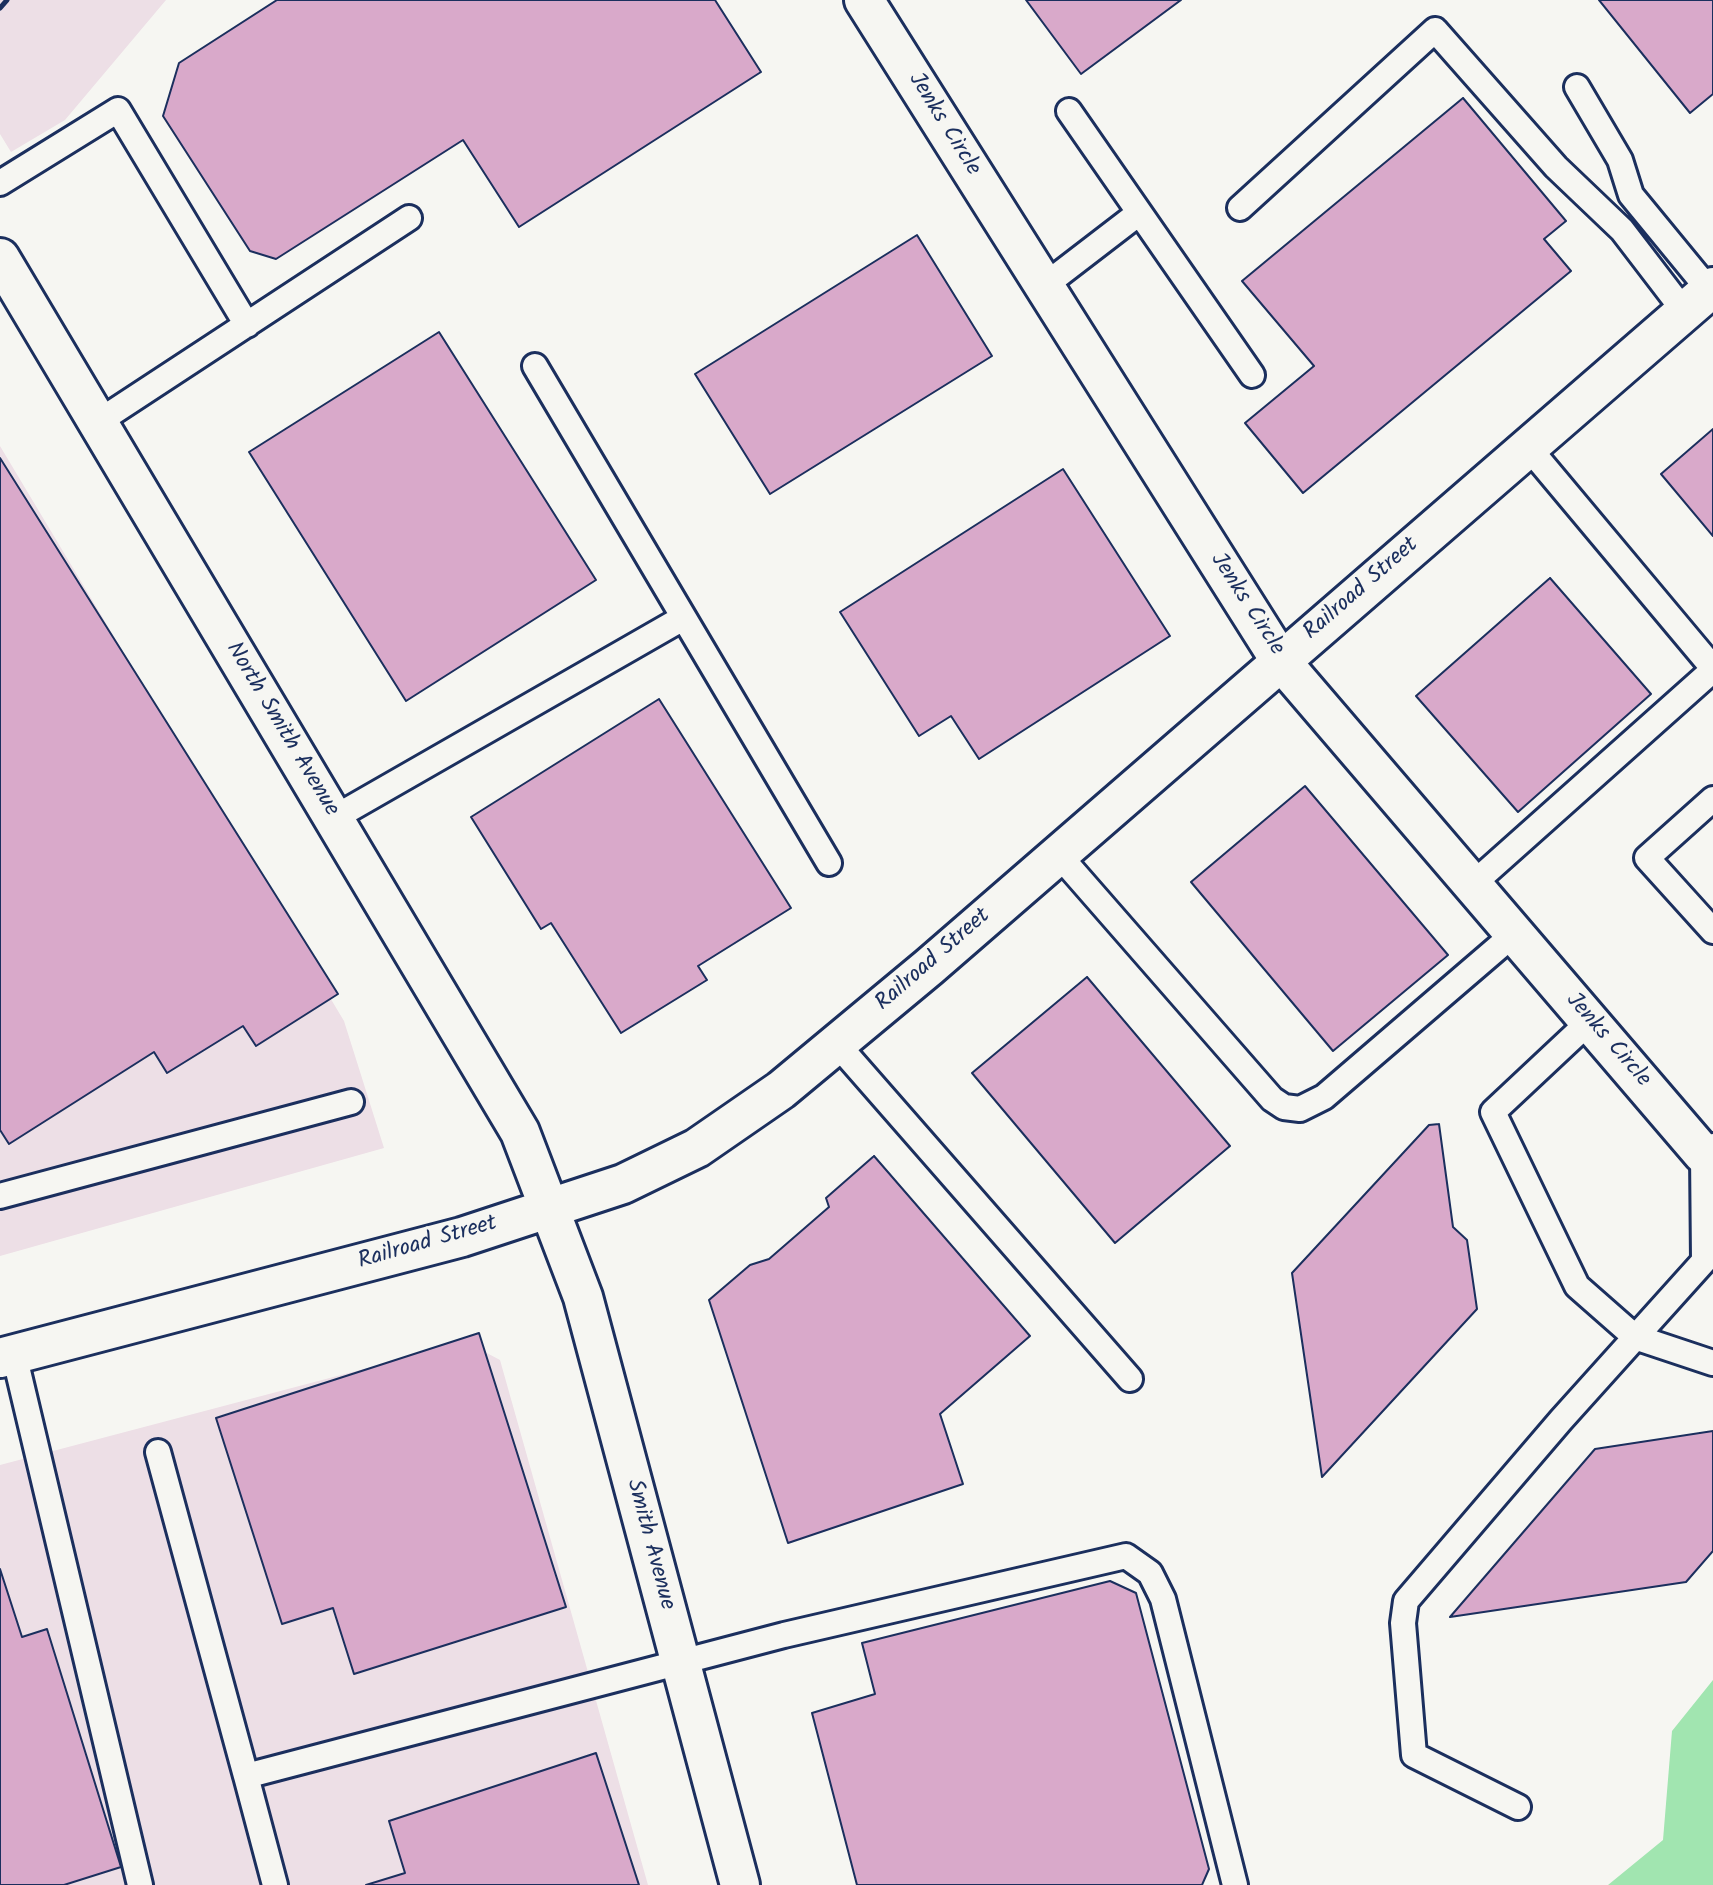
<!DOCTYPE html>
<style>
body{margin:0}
canvas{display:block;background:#f6f6f2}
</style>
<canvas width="1713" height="1885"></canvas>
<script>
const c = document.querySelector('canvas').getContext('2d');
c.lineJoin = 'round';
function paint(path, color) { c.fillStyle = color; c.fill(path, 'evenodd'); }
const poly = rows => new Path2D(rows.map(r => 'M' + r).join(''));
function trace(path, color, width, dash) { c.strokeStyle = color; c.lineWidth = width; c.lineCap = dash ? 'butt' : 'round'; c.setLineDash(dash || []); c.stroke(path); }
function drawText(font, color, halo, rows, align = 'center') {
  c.font = font + ' Kalam,sans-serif'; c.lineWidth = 6; c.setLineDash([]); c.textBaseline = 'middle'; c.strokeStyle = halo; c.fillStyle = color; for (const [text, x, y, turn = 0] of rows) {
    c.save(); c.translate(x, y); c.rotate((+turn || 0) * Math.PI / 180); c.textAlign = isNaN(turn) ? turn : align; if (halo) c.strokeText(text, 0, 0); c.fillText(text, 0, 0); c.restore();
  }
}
const built = poly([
 [0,0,166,0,65,120,11,152,0,134],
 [0,446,344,1021,384,1148,0,1256],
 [466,1342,500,1360,648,1885,0,1885,0,1465]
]);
const green = poly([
 [1713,1680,1713,1885,1608,1885,1663,1840,1672,1731]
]);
const building = poly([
 [277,0,715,0,761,72,519,227,463,140,276,259,250,251,163,116,179,63,277,0],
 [1026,0,1181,0,1081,74,1026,0],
 [1599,0,1713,0,1713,94,1690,113,1599,0],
 [1463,98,1566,221,1544,239,1571,271,1303,493,1245,423,1314,366,1242,281,1463,98],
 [917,235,992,356,770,494,695,374,917,235],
 [439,332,596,580,406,701,249,452,439,332],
 [1713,429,1713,536,1661,474,1713,429],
 [0,458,338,994,256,1046,243,1026,167,1073,154,1052,9,1144,0,1130,0,458],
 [1063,469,1170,636,979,759,951,716,919,736,840,612,1063,469],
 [1550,578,1651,694,1518,812,1416,696,1550,578],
 [659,699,791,908,698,966,707,980,621,1033,551,923,541,929,471,817,659,699],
 [1305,786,1448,955,1333,1051,1191,882,1305,786],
 [1087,977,1230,1146,1115,1243,972,1073,1087,977],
 [1439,1124,1453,1227,1467,1240,1477,1309,1322,1477,1292,1273,1429,1125,1439,1124],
 [874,1156,1030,1336,940,1414,963,1484,788,1543,709,1300,750,1265,769,1259,829,1207,826,1198,874,1156],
 [479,1333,566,1607,354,1674,333,1608,282,1624,216,1418,479,1333],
 [1713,1431,1713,1551,1686,1582,1450,1617,1595,1449,1713,1431],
 [0,1569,22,1637,47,1629,121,1867,64,1885,0,1885,0,1569],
 [1110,1581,1136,1593,1209,1869,1202,1885,857,1885,812,1713,875,1694,862,1643,1110,1581],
 [596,1753,639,1885,366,1885,405,1873,389,1821,596,1753]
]);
const lane = poly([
 [1577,87,1620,160,1631,195,1709,290],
 [1069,111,1252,375],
 [0,183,118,110,247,325],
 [1240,208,1435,30,1556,167,1622,230,1684,311],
 [1044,286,1139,213],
 [535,366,829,863],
 [98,422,409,218],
 [1528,447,1713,668],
 [1713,799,1647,858,1713,931],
 [334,818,683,618],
 [1058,854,1272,1099,1284,1107,1300,1109,1324,1097,1515,933],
 [1473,884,1713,670],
 [1590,1021,1493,1112,1577,1286,1635,1337,1713,1363],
 [837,1044,1130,1379],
 [0,1196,351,1102],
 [14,1354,140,1885],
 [158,1452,246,1776,784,1635,1126,1556,1150,1573,1163,1599,1235,1885],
 [246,1776,275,1885],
 [1518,1807,1414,1755,1403,1623,1406,1601,1561,1420,1704,1261,1703,1154,1713,1146]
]);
const street = poly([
 [864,0,1280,660,1703,1154]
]);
const secondary = poly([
 [0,258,520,1132,583,1297,740,1885],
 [0,1358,462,1237,623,1184,697,1148,781,1090,929,967,1713,287]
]);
const rail = poly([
 [0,8,7,0]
]);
const streetNames = [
 ["Jenks Circle",943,125,58],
 ["Railroad Street",1362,590,-41],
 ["Jenks Circle",1246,605,57],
 ["North Smith Avenue",281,730,59],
 ["Railroad Street",934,961,-41],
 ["Jenks Circle",1607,1041,49],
 ["Railroad Street",428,1244,-16],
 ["Smith Avenue",649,1545,75]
];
paint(built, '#eddfe6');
paint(green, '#a1e5b0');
paint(building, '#d9a9ca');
trace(building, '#1b2f5e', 2);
trace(lane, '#1b2f5e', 30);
trace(street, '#1b2f5e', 44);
trace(secondary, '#1b2f5e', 44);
trace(lane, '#f6f6f2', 24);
trace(street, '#f6f6f2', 38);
trace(secondary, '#f6f6f2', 38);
trace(rail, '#1b2f5e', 5);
drawText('23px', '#1b2f5e', '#f6f6f2', streetNames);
</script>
